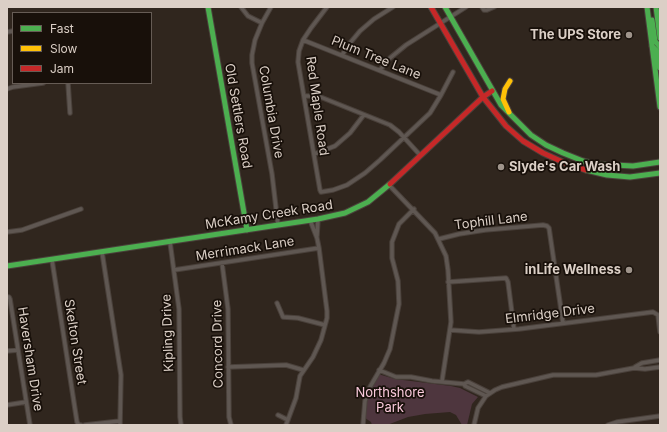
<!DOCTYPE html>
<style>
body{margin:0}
#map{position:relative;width:667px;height:432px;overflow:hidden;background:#30261e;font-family:Inter,sans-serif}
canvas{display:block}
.frame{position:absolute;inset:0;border:8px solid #dbcfc6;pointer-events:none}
.legend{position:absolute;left:12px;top:12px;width:140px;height:72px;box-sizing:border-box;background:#18100a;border:1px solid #665c55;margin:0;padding:5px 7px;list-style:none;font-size:12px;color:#dbcfc6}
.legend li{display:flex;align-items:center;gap:8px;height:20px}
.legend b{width:20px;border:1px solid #665c55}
</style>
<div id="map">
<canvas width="667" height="432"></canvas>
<div class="frame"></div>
<ul class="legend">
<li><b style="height:5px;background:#4caf50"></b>Fast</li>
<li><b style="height:5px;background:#ffc107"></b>Slow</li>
<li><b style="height:5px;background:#c62828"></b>Jam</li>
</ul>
</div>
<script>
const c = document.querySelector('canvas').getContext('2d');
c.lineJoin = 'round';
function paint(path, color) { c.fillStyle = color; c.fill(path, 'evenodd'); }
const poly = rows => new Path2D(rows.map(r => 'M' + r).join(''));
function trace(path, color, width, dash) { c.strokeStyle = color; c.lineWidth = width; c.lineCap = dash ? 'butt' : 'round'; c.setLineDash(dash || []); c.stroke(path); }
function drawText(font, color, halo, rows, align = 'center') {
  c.font = font + ' Inter,sans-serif'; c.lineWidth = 3.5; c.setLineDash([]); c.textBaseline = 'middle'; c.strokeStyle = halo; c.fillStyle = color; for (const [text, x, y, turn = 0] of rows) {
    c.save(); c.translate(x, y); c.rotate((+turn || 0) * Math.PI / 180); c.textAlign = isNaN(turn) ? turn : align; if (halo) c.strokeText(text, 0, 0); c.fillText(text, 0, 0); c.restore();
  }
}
const green = poly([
 [378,374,395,379,451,386,460,388,478,397,472,404,467,425,462,425,456,415,450,412,425,414,408,417,387,425,372,425,371,422,365,418,367,400,371,388]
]);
const street = poly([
 [241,7,248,16,262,23],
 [271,7,262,23,255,40,252,55,252,63,272,174,278,225],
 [327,7,311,28,303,40,299,51,298,62,320,190,321,192,333,190,347,185,365,173,380,160,430,113,441,95,453,72],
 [482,7,484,10,487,10,494,7],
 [7,32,13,31],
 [303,40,441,95],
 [342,55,350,43,360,31,374,19,393,7],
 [380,70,390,58,406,45,466,7],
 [68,83,70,113],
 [7,89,13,87,43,83],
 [304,96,318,96,390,125,399,132,420,155],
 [314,154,335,146,350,133,363,116],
 [389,185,435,233,446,256,448,270,451,322,442,381],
 [7,232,22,230,81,209],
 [317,236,318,219],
 [439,239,459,234,485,230,543,225,547,226,549,228,563,323],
 [170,242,179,309,180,417,181,425],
 [102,252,121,375,120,425],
 [52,260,77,422,79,425,81,425],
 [222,263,228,309,229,417,231,425],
 [174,270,319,248],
 [448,282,506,278,508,282,514,329],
 [7,297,9,297,10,299,30,425],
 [277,303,283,317,298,318,325,325],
 [450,330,479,332,519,329,653,312,658,315,660,332],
 [7,351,18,350],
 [228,367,286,365,303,370],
 [635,367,642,363,660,360],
 [379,370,396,377,411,377,432,381,464,384,468,382,490,393],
 [464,384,465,386,486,396],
 [7,405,26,402],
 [278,415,288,420],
 [85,425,120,421],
 [286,425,296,398,300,376,313,357,321,340,327,318,327,311,319,248,317,238,310,220],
 [363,425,365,401,370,387,384,363,390,349,399,304,398,281,392,258,392,242,399,224,414,209],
 [474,425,478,408,486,396,495,390,502,387,553,375,596,375,634,368,645,369,660,367],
 [608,425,617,422,660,416]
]);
const fast = poly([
 [208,7,247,230],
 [445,7,501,105,531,135,546,145,563,153,583,161,595,164,633,166,660,162],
 [647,7,660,107],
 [656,7,660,38],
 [652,20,655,41,660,47],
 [652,46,657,51,660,68],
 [586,170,607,175,630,177,660,173],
 [7,266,318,219,345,213,368,202,390,184]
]);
const slow = poly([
 [509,112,503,99,505,89,510,81]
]);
const jam = poly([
 [431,7,483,97,506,126,523,141,543,153,567,164,586,170],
 [390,184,483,97,492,91]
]);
const markers = [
 [629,35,4,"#9f948b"],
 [501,167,4,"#9f948b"],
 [629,270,4,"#9f948b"]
];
const poiNames = [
 ["The UPS Store",621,35],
 ["Slyde's Car Wash",509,167,"left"],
 ["inLife Wellness",621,270]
];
const streetNames = [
 ["Plum Tree Lane",376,58,22],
 ["Red Maple Road",317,106,82],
 ["Columbia Drive",271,112,80],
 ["Old Settlers Road",238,116,80],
 ["McKamy Creek Road",269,215,-9],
 ["Tophill Lane",491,221,-7],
 ["Merrimack Lane",245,249,-9],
 ["Elmridge Drive",550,314,-7],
 ["Kipling Drive",168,333,-92],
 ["Skelton Street",75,342,81],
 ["Concord Drive",218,344,-91],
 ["Haversham Drive",30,359,81]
];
const parkNames = [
 ["Northshore",390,393],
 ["Park",390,408]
];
paint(green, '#4e363e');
trace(street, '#4a413b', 5.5);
trace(fast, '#4a413b', 7);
trace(slow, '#4a413b', 7);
trace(jam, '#4a413b', 7);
trace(street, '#5f5752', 3.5);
trace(fast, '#4caf50', 5);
trace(slow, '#ffc107', 5);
trace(jam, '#c62828', 5);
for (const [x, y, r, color] of markers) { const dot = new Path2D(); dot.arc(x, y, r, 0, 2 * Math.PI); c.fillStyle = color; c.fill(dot); trace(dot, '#18100a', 1.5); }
drawText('bold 13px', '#dbcfc6', '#18100a', poiNames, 'right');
drawText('13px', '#dbcfc6', '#18100a', streetNames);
drawText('13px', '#facadc', '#18100a', parkNames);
</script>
